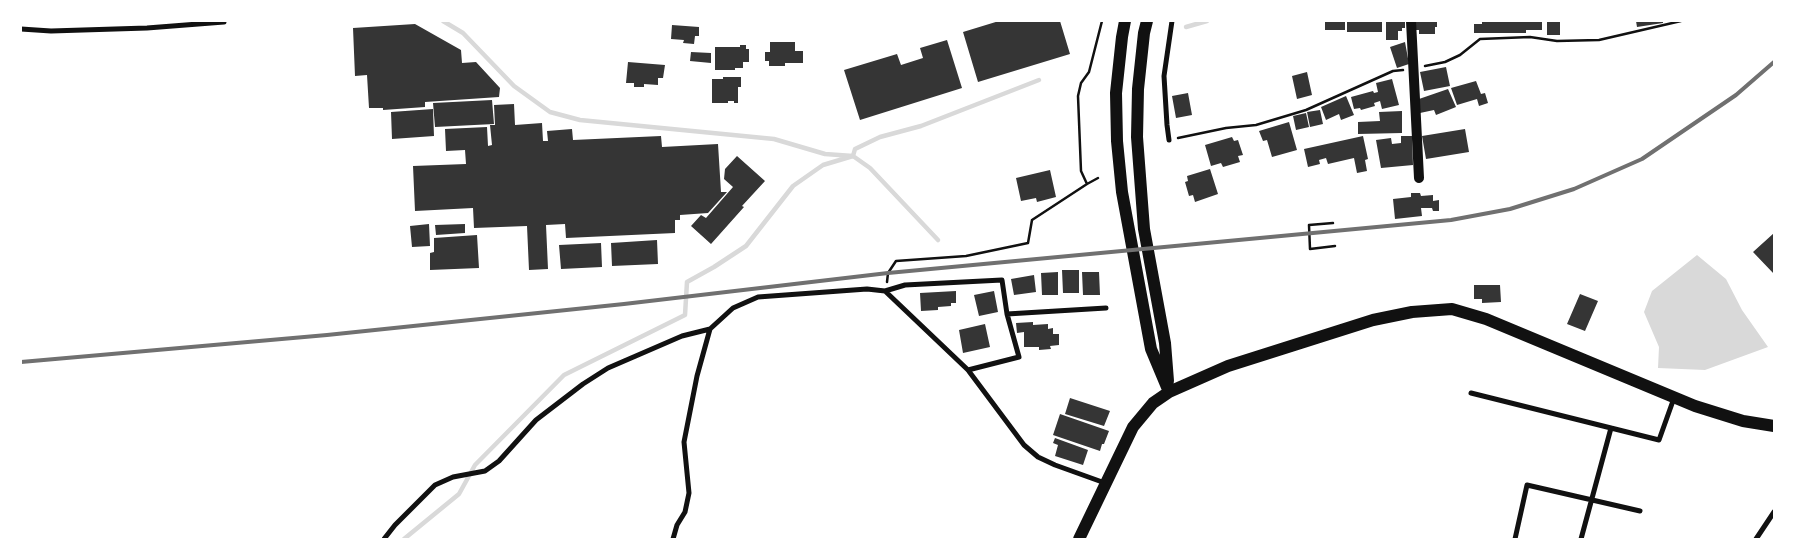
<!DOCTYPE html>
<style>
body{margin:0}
#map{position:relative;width:1795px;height:560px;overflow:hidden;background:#fff;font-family:"Golos Text",sans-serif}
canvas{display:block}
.frame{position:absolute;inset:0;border:22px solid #fff;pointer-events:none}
</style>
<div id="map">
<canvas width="1795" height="560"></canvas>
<div class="frame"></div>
</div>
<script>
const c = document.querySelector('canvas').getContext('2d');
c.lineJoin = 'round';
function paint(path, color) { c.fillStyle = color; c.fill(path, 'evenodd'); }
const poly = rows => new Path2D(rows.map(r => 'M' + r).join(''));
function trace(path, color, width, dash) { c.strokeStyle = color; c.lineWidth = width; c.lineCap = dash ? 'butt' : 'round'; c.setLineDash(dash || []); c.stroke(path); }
const water = poly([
 [1697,255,1726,279,1742,310,1768,347,1705,370,1658,368,1659,347,1644,312,1652,291]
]);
const stream = poly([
 [443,21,463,33,514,86,550,112,580,120,774,139,825,154,853,156,870,168,938,240],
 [1186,27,1207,21],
 [853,156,855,149,880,137,921,126,1039,80],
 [404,539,459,494,475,465,564,375,685,315,687,282,714,267,746,246,793,186,823,165,853,156]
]);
const building = poly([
 [999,21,1060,21,1070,54,978,82,963,32],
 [1325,21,1345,21,1345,30,1325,30],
 [1347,21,1382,21,1382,32,1347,32],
 [1386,21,1405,21,1405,28,1402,28,1402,31,1398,31,1398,40,1386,40],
 [1416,21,1437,21,1437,27,1435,27,1435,34,1419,34,1419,30,1416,30],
 [1482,21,1542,21,1542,30,1526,30,1526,33,1474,33,1474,24,1482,24],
 [1547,21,1560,21,1560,35,1547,35],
 [1636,21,1663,21,1663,23,1637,27],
 [415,24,461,50,462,63,476,62,500,88,499,97,425,102,425,107,383,110,383,108,369,108,367,75,355,76,353,28],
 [672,25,699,27,699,36,695,36,694,44,683,43,684,40,671,39],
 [947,40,962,88,860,120,844,70,897,54,901,65,923,58,920,48],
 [770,42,795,42,795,51,803,51,803,63,785,63,785,66,769,66,769,61,765,61,765,52,770,52],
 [1405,42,1409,64,1397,68,1390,47],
 [740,45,746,45,746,49,749,49,749,62,743,62,743,68,735,68,735,70,715,70,715,47,740,47],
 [691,52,711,53,711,63,690,61],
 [628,62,665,65,663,78,658,78,658,85,644,84,644,87,634,87,634,83,626,83],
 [1446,67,1450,86,1424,91,1420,72],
 [1307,72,1312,95,1297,99,1292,76],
 [723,77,741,77,741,87,738,87,738,103,734,103,734,101,728,101,728,103,712,103,712,79,723,79],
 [1392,79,1399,105,1382,109,1380,101,1374,103,1375,106,1361,110,1360,108,1354,109,1351,97,1373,91,1374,93,1378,92,1376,83],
 [1476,81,1481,94,1485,93,1488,103,1479,106,1477,99,1457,105,1451,88],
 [1448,89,1456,107,1436,115,1434,110,1420,113,1419,99],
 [1188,93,1192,115,1176,118,1172,96],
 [1346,96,1354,115,1341,120,1339,114,1326,120,1321,107],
 [492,100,494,124,435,127,433,103],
 [514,104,515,125,542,123,543,141,548,141,547,131,572,129,573,140,661,136,662,147,718,144,721,192,727,192,708,213,680,215,680,220,675,220,675,233,566,238,565,224,546,225,548,269,529,270,527,226,474,228,473,208,415,211,413,166,466,164,465,150,446,151,445,129,487,127,488,146,492,145,490,125,495,125,494,105],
 [433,109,434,136,392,139,391,112],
 [1320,110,1323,124,1310,127,1307,112],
 [1402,111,1402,133,1358,134,1358,122,1380,121,1379,112],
 [1306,113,1309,127,1296,130,1293,116],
 [1289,122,1297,150,1272,157,1267,140,1263,141,1259,131],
 [1465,129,1469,152,1426,159,1422,136],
 [1363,136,1368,159,1365,160,1367,171,1357,173,1354,158,1328,164,1326,158,1319,160,1320,164,1308,167,1304,149],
 [1401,136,1412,136,1413,165,1381,168,1376,140,1391,138,1392,144,1401,143],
 [1232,137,1234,141,1238,140,1243,155,1238,156,1240,162,1223,167,1221,163,1211,166,1205,145],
 [737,156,765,181,742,206,744,207,711,244,691,226,701,215,706,218,733,187,724,179,725,169],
 [1210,169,1218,194,1195,202,1193,195,1189,196,1185,182,1188,181,1187,176],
 [1050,170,1056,197,1037,202,1036,198,1021,201,1016,178],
 [1411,193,1420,193,1421,196,1433,195,1433,201,1439,200,1439,211,1433,211,1432,208,1421,208,1422,216,1395,219,1393,199,1411,197],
 [429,224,430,246,412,247,410,226],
 [465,224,465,233,436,235,435,225],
 [1774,233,1774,274,1753,252],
 [477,235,479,268,430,270,430,253,434,252,434,238],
 [657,240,658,264,612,266,611,243],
 [601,243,602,267,561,269,559,245],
 [1062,270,1079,270,1079,293,1063,293],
 [1058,272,1058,295,1042,295,1041,273],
 [1082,272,1099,272,1100,295,1083,295],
 [1034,275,1036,292,1014,295,1011,279],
 [1474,285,1500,285,1501,302,1482,303,1482,299,1474,299],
 [956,291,956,303,951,303,951,306,938,307,938,310,921,311,920,293],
 [994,291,998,312,979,316,974,295],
 [1580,294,1598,301,1585,331,1567,324],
 [1033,322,1033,325,1048,324,1048,329,1053,328,1053,334,1059,334,1059,345,1050,346,1051,349,1039,350,1039,347,1024,347,1024,332,1017,333,1016,323],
 [985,324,990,347,963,353,959,330],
 [1070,398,1110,411,1104,426,1065,414],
 [1060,414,1109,431,1104,444,1102,444,1100,451,1053,435],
 [1055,438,1088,450,1083,465,1055,456,1058,445,1053,443]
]);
const path = poly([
 [1425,66,1445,62,1460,55,1480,39,1530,37,1557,41,1599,40,1681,21],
 [1178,138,1226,128,1256,125,1306,110,1393,71,1403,70],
 [1087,184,1098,178],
 [1333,223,1309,225,1310,249,1335,246],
 [887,282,888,273,896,261,966,256,1028,243,1032,220,1087,184,1081,171,1078,96,1081,83,1089,72,1102,21]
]);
const minor = poly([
 [21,29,51,31,147,28,224,22],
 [1169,140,1167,125,1164,76,1172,21],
 [1007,314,1106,308],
 [968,370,1019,357,1007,314,1002,280,905,285,885,291,968,370,1024,445,1038,457,1055,465,1105,483],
 [1471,393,1659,440,1674,398],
 [384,539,395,525,435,485,453,477,485,471,499,461,536,420,583,384,608,368,682,336,710,329,733,308,758,297,867,289,885,291],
 [673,539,677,525,685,512,689,493,684,442,697,376,710,329],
 [1515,539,1527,485,1640,511],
 [1581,539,1611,428],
 [1756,539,1774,512]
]);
const secondary = poly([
 [1411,21,1419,178]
]);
const primary = poly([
 [1125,21,1122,37,1116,93,1117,141,1122,192,1151,349,1169,392],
 [1147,21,1144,33,1138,89,1137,137,1144,229,1165,343,1168,381],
 [1079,539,1133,427,1153,403,1169,392,1228,366,1373,320,1412,312,1452,309,1486,319,1695,406,1743,421,1774,426]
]);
const rail = poly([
 [21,362,327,335,624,304,888,273,1451,220,1510,209,1574,189,1642,159,1736,95,1774,62]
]);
paint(water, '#d9d9d9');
trace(stream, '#d9d9d9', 4.5);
paint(building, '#353535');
trace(path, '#111', 2.5);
trace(minor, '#111', 5);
trace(secondary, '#111', 10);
trace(primary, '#111', 12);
trace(rail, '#707070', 4);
</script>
